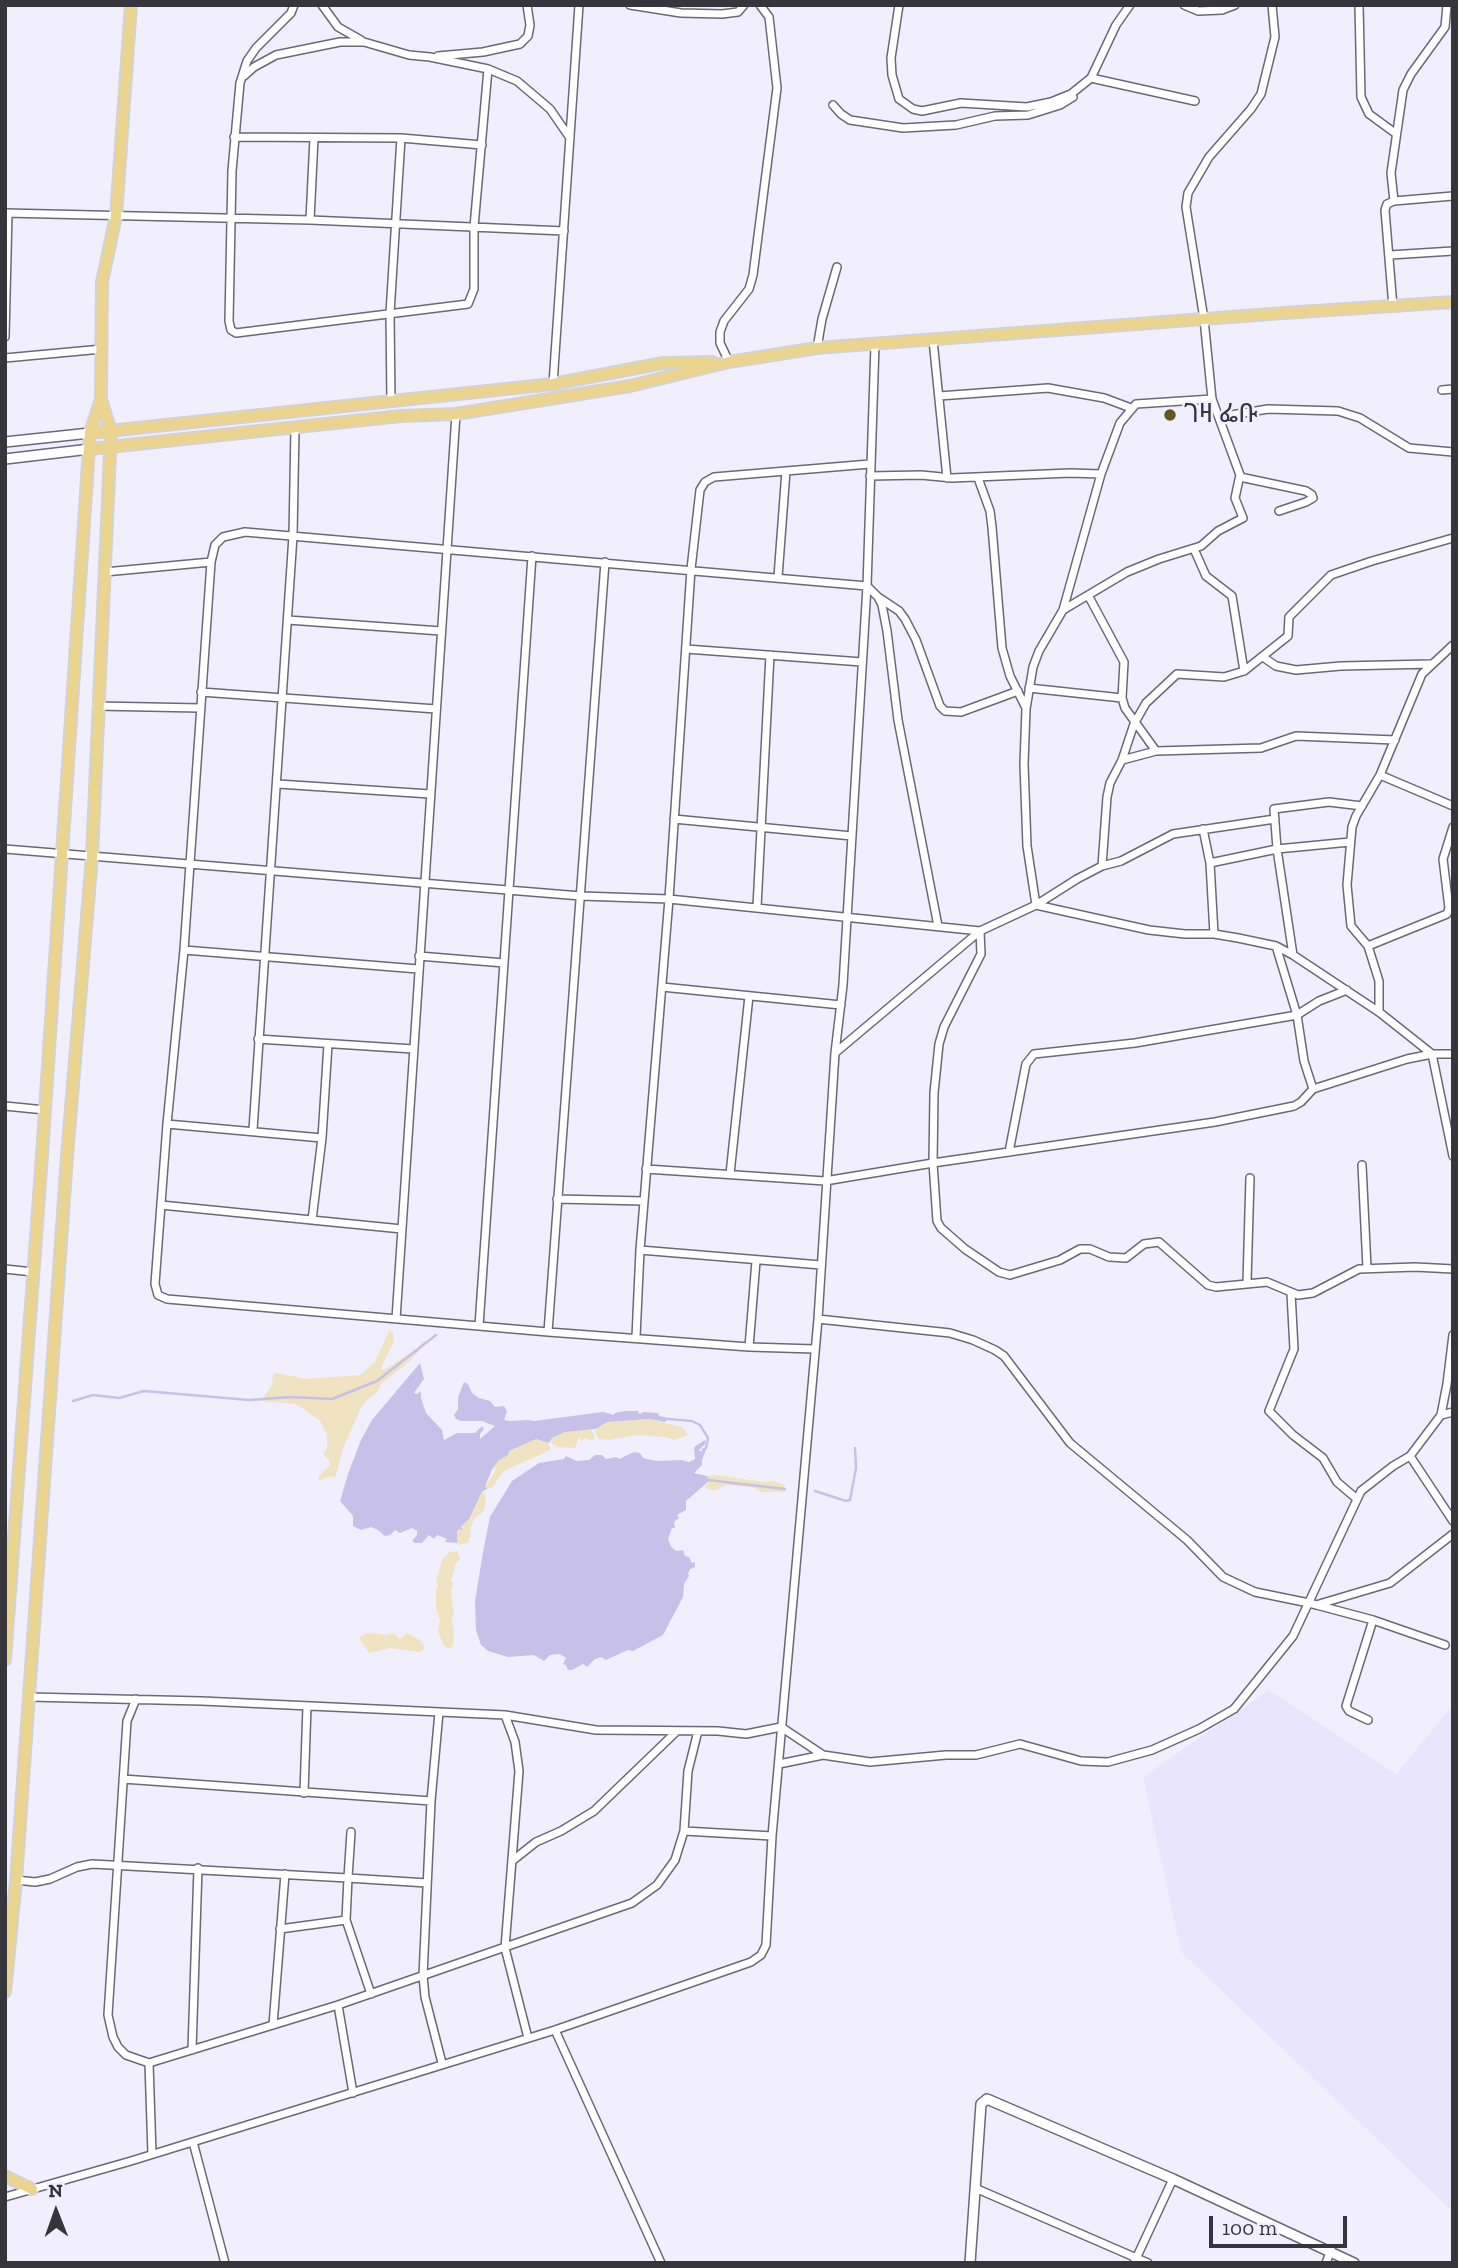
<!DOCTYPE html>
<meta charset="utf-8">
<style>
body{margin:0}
#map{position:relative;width:1458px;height:2268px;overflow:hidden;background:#f1effe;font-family:"Zilla Slab",serif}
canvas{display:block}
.frame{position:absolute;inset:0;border:7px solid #36353c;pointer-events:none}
.north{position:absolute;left:21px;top:2177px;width:70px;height:70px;-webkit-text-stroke:5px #f1effe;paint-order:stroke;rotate:359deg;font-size:19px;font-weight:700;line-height:28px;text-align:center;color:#36353c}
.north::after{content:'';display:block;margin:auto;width:24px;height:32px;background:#36353c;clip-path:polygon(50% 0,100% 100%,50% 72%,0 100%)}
.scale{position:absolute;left:1209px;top:2216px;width:138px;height:32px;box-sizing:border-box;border:4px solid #36353c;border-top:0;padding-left:9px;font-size:21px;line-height:24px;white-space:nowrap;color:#36353c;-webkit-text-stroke:5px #f1effe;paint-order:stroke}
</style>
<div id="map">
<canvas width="1458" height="2268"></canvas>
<div class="frame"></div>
<div class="north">N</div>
<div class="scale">100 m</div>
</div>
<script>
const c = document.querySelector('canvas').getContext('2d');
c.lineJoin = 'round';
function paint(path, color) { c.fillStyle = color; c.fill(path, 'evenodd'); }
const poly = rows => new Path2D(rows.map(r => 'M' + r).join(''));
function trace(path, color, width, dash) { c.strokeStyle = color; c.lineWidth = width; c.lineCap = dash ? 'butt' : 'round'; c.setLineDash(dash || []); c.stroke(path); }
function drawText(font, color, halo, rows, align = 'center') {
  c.font = font + ' "Zilla Slab","Noto Sans Ethiopic",serif'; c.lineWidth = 5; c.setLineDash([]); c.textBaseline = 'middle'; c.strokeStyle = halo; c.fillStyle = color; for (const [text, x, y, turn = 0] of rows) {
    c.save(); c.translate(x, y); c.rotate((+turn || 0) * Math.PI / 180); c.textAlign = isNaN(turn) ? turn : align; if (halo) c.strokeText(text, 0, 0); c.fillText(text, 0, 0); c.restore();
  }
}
const built = poly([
 [1269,1690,1396,1774,1453,1705,1453,2204,1449,2208,1181,1952,1143,1777]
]);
const green = poly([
 [389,1331,393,1332,394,1341,383,1363,381,1369,384,1370,416,1349,423,1341,428,1341,410,1361,382,1383,377,1392,362,1405,343,1449,335,1478,330,1476,318,1481,319,1476,330,1465,329,1460,323,1454,327,1448,327,1435,320,1421,296,1404,249,1400,264,1397,272,1385,273,1374,277,1373,306,1379,360,1375,375,1362],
 [649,1419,682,1427,688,1435,674,1440,665,1437,638,1435,608,1440,599,1439,595,1432,599,1427,607,1422],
 [585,1430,591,1430,595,1437,592,1441,586,1438,581,1441,579,1437,575,1448,557,1447,551,1443,551,1439,565,1432],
 [535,1439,545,1441,550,1446,550,1450,504,1471,491,1489,485,1487,497,1468,492,1469,499,1460,509,1451],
 [715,1475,764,1482,774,1481,784,1485,786,1492,761,1492,754,1488,727,1485,714,1491,704,1487,708,1484,707,1476],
 [482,1492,486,1495,484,1511,475,1518,470,1529,471,1536,468,1543,457,1545,457,1531,461,1529,471,1515],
 [457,1551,460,1559,456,1563,451,1581,453,1583,451,1591,454,1616,452,1617,452,1622,454,1630,453,1645,450,1649,444,1646,438,1632,440,1621,436,1607,436,1591,438,1585,436,1580,443,1558,450,1552],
 [368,1633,387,1635,394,1633,400,1639,407,1633,421,1641,425,1648,420,1652,390,1648,369,1653,359,1637]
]);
const water = poly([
 [420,1363,424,1379,414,1393,417,1394,421,1391,421,1398,426,1413,442,1430,444,1440,457,1433,475,1433,482,1426,484,1429,480,1434,480,1439,495,1426,482,1421,461,1421,456,1419,454,1415,458,1409,458,1397,464,1382,468,1384,472,1393,479,1398,490,1401,495,1407,504,1406,507,1411,504,1420,509,1421,528,1420,534,1421,603,1412,614,1415,615,1413,625,1411,638,1411,639,1414,644,1412,658,1413,659,1416,669,1418,665,1422,649,1419,607,1422,596,1429,565,1432,552,1438,549,1443,536,1439,509,1451,508,1455,499,1460,492,1469,485,1487,488,1488,482,1492,469,1519,461,1527,463,1531,460,1529,457,1531,457,1543,445,1542,447,1539,437,1535,434,1539,429,1535,422,1543,415,1543,412,1541,417,1535,417,1531,412,1528,400,1533,395,1530,390,1535,385,1536,378,1530,371,1527,361,1530,353,1526,353,1516,340,1501,348,1474,361,1440,372,1420],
 [705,1440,706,1443,699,1450,701,1452,703,1448,707,1447,702,1460,702,1465,694,1473,707,1476,709,1481,686,1501,686,1510,677,1515,679,1518,674,1522,675,1528,672,1528,668,1539,671,1547,676,1551,683,1550,685,1556,689,1557,692,1563,695,1562,695,1567,690,1569,688,1574,689,1576,684,1584,683,1597,663,1635,633,1651,628,1650,608,1659,605,1660,602,1657,595,1659,587,1667,583,1664,572,1670,568,1670,566,1665,563,1664,566,1658,560,1654,550,1655,544,1661,534,1655,508,1657,488,1651,481,1645,476,1630,475,1601,483,1552,490,1517,512,1481,539,1463,564,1459,566,1456,577,1461,589,1460,595,1455,602,1455,606,1459,616,1457,619,1459,634,1452,640,1453,643,1458,657,1461,681,1460,689,1462,695,1459,694,1447]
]);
const stream = poly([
 [73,1401,93,1395,119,1398,144,1391,249,1400,290,1397,332,1399,377,1381,436,1335],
 [668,1419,692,1421,700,1425,708,1438,706,1448],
 [708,1480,785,1489],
 [815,1491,846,1501,850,1500,856,1468,855,1448]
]);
const minor = poly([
 [294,5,291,13,256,48,247,61,240,83,232,171,229,321,231,330,236,333,468,304,474,289,474,227,488,69],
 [322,5,338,27,361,40],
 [630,5,681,13,722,14,738,12,744,5],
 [899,5,891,58,892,75,899,99,913,109,922,111,961,103,1027,107,1051,102,1071,94,1091,78,1116,25,1130,5],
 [1184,5,1198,11,1222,10,1235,5],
 [1272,5,1275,37,1261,94,1251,109,1209,157,1188,193,1186,207,1204,319,1212,399,1136,404,1120,423,1101,474,1063,610,1039,651,1033,667,1026,709,1024,764,1027,846,1036,905,1077,879,1102,866,1121,861,1173,834,1275,819],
 [1359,5,1361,97,1369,114,1395,133],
 [438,56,483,52,520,44,528,36,530,25,527,5],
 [244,76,254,67,276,55,340,42,364,42,409,55,430,57,488,69,517,81,550,109,570,138],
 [1091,78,1195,101],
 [833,105,841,114,850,120,903,128,956,125,995,116,1028,115,1060,105,1073,97],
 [234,137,401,138,482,145],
 [1394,201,1391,173,1403,90,1411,74,1445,27,1447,5],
 [5,213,310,220,564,231],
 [310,220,314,138],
 [1390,255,1453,251],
 [1393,307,1385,210,1387,204,1394,201,1453,196],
 [5,337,8,213],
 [933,340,947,478],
 [817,348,822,319,837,267],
 [5,358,102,349],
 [729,362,720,343,720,332,724,321,749,289,753,275,777,88,769,17,760,5],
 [553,384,579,5],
 [1442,390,1453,389],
 [939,396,1048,388,1104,398,1131,408],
 [391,402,390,313,401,138],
 [1219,417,1268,409,1338,411,1360,418,1409,448,1453,452],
 [870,476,921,475,952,478,1070,473,1101,474],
 [1240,477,1306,491,1312,495,1313,498,1306,502,1279,511],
 [978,478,990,511,992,527,1002,648,1010,676,1026,708],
 [1194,549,1206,576,1232,596,1244,671],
 [105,572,211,562],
 [778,577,786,471],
 [1088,595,1124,662,1122,698,1125,708,1156,751],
 [878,597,899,611,905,619,916,640,940,706,945,711,961,712,1018,691],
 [1063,610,1127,572,1159,559,1201,546,1218,531,1243,518,1235,498,1240,475,1212,399],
 [288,620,441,631],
 [686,649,862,662],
 [1263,657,1276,666,1296,670,1341,666,1431,664],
 [1029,688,1122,698],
 [201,692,436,709],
 [97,706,200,708],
 [1122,760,1156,751,1261,748,1296,736,1395,740],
 [1380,775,1453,806],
 [278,784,430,794],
 [674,819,852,836],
 [1203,829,1210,863,1214,934],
 [5,849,581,896,669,899,980,931,981,954,944,1027,939,1044,934,1093,933,1163,937,1221,941,1228,965,1249,999,1272,1010,1275,1060,1260,1080,1249,1090,1249,1109,1257,1126,1258,1144,1244,1159,1242,1208,1285,1216,1287,1267,1282,1298,1295,1313,1293,1359,1269,1415,1267,1453,1269],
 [1210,863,1277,849,1350,842],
 [1102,866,1107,797,1110,783,1122,760,1134,724,1146,703,1177,674,1224,677,1244,671,1288,636,1289,617,1331,575,1372,561,1453,538],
 [757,907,770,655],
 [1276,946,1297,1015,1319,1001,1347,990],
 [1368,946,1447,914,1449,908,1443,859,1453,827],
 [184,950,418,969],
 [1293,955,1277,849,1274,809,1329,802,1362,806],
 [419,956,504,963],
 [662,987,841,1005],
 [1379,1012,1379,981,1368,946,1351,926,1347,885,1352,827,1356,816,1380,775,1422,674,1453,645],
 [258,1039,413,1049],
 [835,1053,980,931,1036,905,1149,930,1185,934,1214,934,1238,938,1276,946,1293,955,1379,1012,1432,1054,1453,1156],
 [5,1106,45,1110],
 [167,1124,322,1138],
 [253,1130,293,536,295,428],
 [1009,1152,1026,1064,1034,1054,1135,1043,1297,1015,1304,1061,1313,1089],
 [1362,1165,1367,1268],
 [646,1169,825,1181,933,1163,1215,1122,1294,1106,1301,1102,1313,1089,1407,1059,1432,1054,1453,1054],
 [730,1174,749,996],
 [557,1199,644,1201],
 [161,1205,402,1229],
 [312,1220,322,1138,328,1044],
 [640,1250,821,1265],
 [5,1269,33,1272],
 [1247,1282,1250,1178],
 [1291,1293,1294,1349,1269,1411,1293,1435,1323,1458,1337,1482,1357,1499],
 [396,1319,456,414],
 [818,1319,950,1333,973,1340,995,1350,1004,1356,1070,1443,1187,1540,1223,1577,1255,1592,1309,1603,1373,1620,1445,1645],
 [479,1326,532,556],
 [548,1332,605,562],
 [636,1337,640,1250,669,899,691,569,700,490,705,482,714,477,870,464],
 [749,1347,756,1261],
 [815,1349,749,1347,548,1332,167,1299,158,1295,155,1284,167,1124,184,950,211,562,215,545,223,537,245,532,867,586,878,597,882,605,887,631,898,720,938,926],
 [1441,1415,1453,1412],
 [1410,1456,1453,1521],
 [1316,1605,1390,1583,1453,1534],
 [29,1697,202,1701,505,1715,596,1730,718,1731,746,1734,781,1727,823,1755],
 [136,1699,127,1721,108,2015,113,2037,118,2047,126,2055,149,2063,338,2005,632,1903,657,1885,675,1860,684,1831,688,1771,698,1731],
 [439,1712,431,1801,423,1976,425,1997,442,2063],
 [505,1715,515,1742,519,1771,505,1948,528,2038],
 [1368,1720,1349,1711,1346,1706,1373,1620],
 [779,1764,823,1755,870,1762,946,1755,976,1755,1020,1744,1081,1761,1108,1762,1152,1750,1199,1729,1234,1709,1293,1636,1361,1491,1393,1466,1410,1456,1441,1415,1447,1384,1453,1335],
 [123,1779,431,1801],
 [304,1793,307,1706],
 [684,1831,772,1836],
 [351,1832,348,1878,427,1883],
 [512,1861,536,1842,561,1831,594,1811,677,1731],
 [16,1880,35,1882,50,1879,77,1867,92,1864,348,1878,346,1920,280,1929],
 [346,1920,371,1994],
 [338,2005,353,2093],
 [273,2025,285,1874],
 [555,2030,661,2263],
 [192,2050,198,1868],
 [149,2063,152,2154],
 [193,2142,225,2263],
 [975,2188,1148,2263],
 [5,2197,131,2161,555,2030,751,1962,761,1955,766,1945,772,1836,818,1319,835,1053,843,985,867,586,875,345],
 [1134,2263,1173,2179],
 [1326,2263,1331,2250]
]);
const tertiary = poly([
 [5,442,90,433],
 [5,459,90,449],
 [970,2263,981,2104,987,2099,1173,2179,1354,2263]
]);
const primary = poly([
 [90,433,553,384,663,363,713,362],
 [90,449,401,416,456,414,630,386,729,362,817,348,1284,313,1453,302],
 [5,1660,42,1155,90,433,101,399,102,282,116,216,131,5],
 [5,1992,16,1880,67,1157,92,856,111,431,101,399],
 [5,2176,32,2189]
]);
const markers = [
 [1170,415,7,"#655522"]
];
const poiNames = [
 ["ገዛ ፌቡ",1184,415]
];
paint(built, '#e9e5ff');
paint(green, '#efe3c1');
paint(water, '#c7c0e9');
trace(stream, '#c7c0e9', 2.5);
trace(minor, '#6b6878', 10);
trace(tertiary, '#6b6878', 12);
trace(primary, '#d3d3d4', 14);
trace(minor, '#fff', 7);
trace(tertiary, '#fff', 9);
trace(primary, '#ead48e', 10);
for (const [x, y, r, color] of markers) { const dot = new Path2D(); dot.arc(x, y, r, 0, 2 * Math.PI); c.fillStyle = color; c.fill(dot); trace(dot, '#f1effe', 2.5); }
drawText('26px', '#36353c', '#f1effe', poiNames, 'left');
</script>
